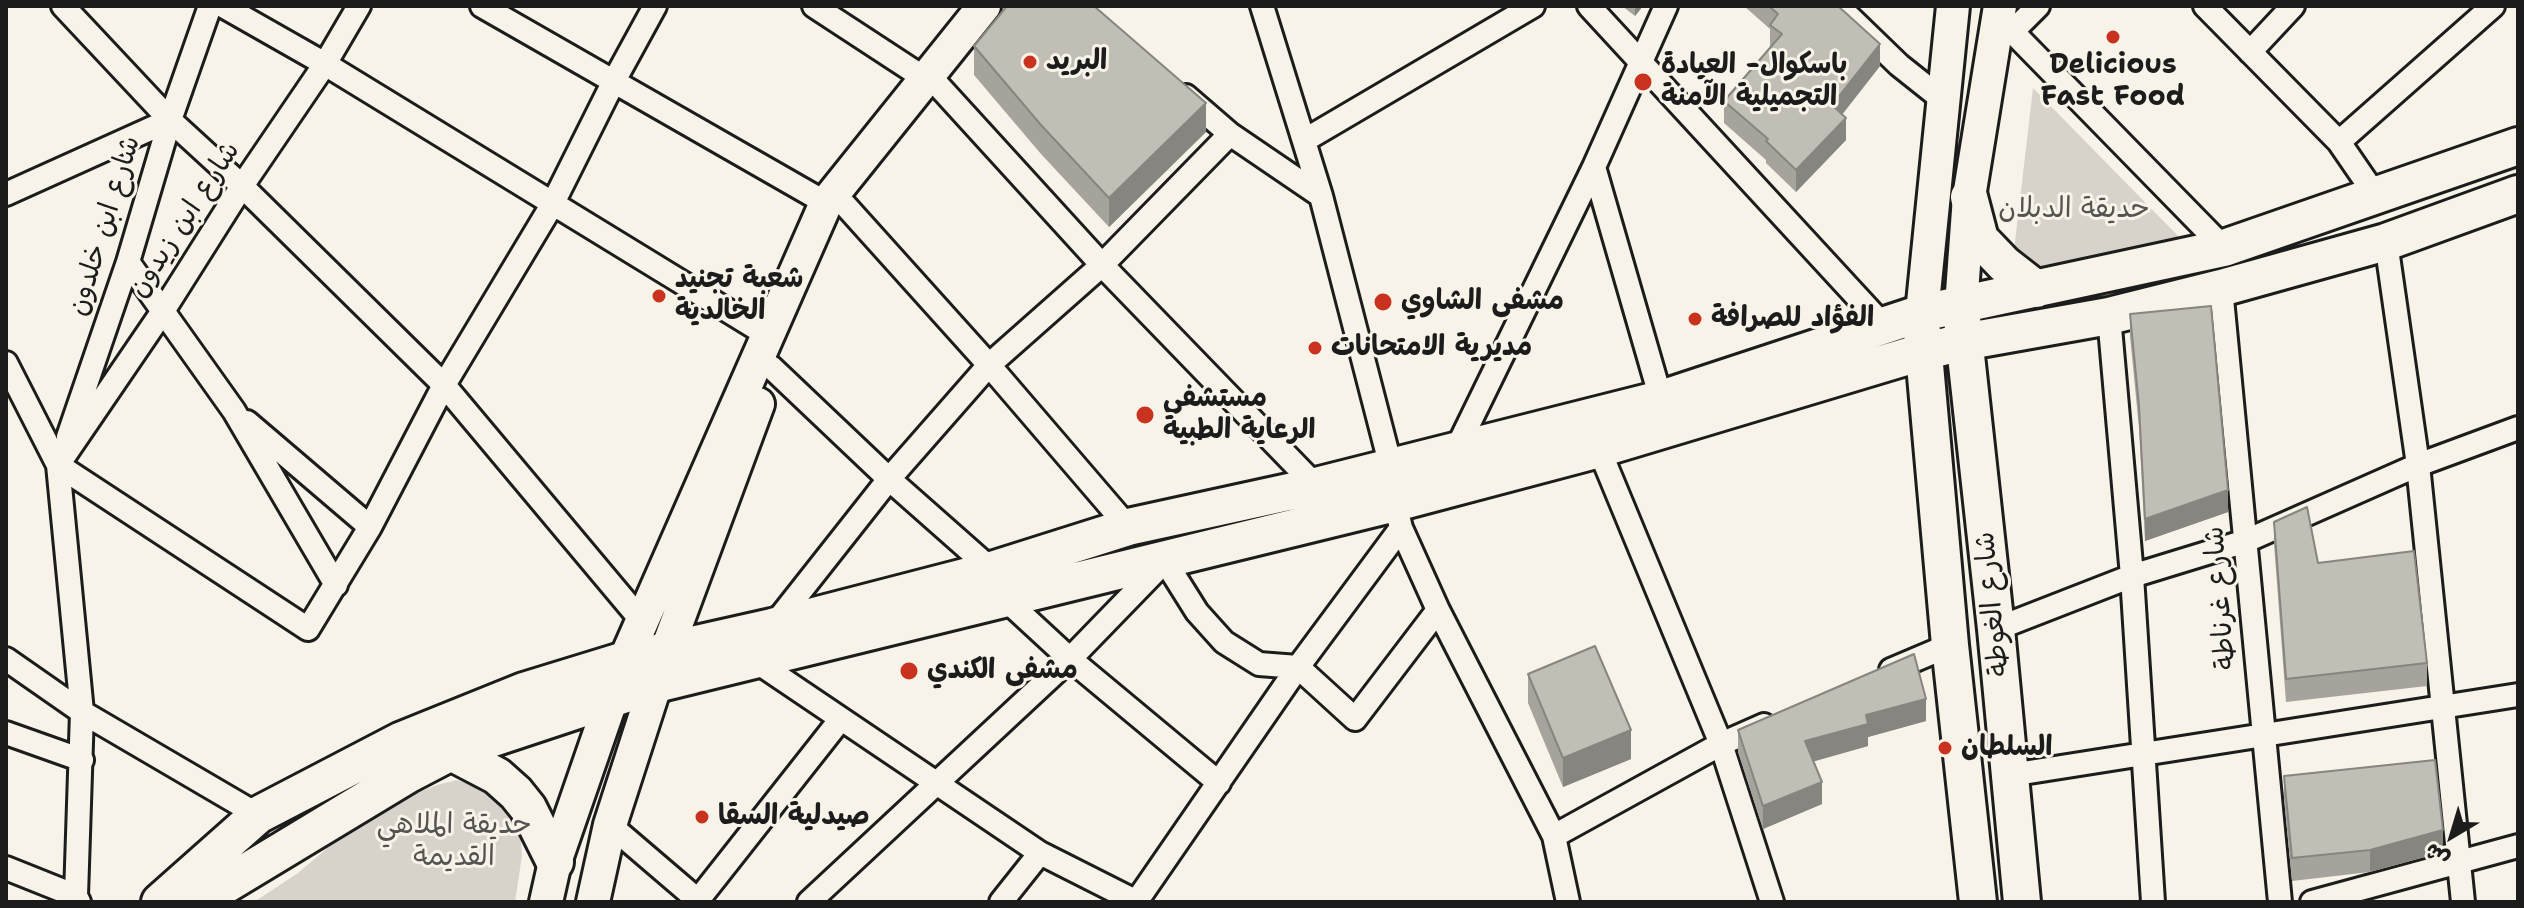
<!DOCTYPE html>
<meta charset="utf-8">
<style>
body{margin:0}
#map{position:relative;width:2524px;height:908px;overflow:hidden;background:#f7f3e8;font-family:"Shantell Sans","Playpen Sans Arabic",sans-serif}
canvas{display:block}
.frame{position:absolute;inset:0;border:8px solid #1c1c1c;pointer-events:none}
.north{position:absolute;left:2412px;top:796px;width:80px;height:80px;-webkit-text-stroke:6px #f7f3e8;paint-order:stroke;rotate:218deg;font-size:22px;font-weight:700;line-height:32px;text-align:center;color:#1c1c1c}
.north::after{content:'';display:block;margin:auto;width:28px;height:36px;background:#1c1c1c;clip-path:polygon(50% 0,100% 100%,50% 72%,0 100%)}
</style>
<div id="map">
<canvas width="2524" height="908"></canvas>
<div class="frame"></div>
<div class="north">ش</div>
</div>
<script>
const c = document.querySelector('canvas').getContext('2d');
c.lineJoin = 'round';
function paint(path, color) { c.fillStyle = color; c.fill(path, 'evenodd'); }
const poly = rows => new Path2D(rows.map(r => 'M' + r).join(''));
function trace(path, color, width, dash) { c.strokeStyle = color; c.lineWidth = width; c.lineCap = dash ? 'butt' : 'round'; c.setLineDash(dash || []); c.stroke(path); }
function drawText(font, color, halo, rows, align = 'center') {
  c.font = font + ' "Shantell Sans","Playpen Sans Arabic",sans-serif'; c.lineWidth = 6; c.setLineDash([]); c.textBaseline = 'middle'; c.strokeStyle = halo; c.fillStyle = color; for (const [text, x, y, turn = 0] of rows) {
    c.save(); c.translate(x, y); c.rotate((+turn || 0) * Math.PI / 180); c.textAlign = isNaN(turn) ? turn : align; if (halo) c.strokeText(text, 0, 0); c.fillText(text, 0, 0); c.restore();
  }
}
const green = poly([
 [2033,88,2183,241,2037,275,2014,251],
 [457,780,488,791,519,817,522,856,515,902,254,902,298,873,345,833,395,802,437,785]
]);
const minor = poly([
 [63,6,170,120,242,186,444,385,641,620],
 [223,6,325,64,766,334],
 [482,6,826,203],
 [814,6,924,78],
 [1262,6,1321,196],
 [1589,6,1884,326],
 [1838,6,1899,65,1943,100],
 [2205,6,2339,142,2376,196],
 [1999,18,2224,248],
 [2012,32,2038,6],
 [2250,52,2293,6],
 [936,83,1102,265,1316,486],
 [1186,96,1230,134,1321,196,1391,467],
 [1305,140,1533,6],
 [2339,142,2493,6],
 [1594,167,1661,399],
 [6,194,170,120],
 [845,205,989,365,1128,527],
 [2386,242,2418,465,2463,902],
 [128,262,234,411,336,585],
 [2221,288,2280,902],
 [2109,316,2132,576,2153,902],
 [6,363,58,465,82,712,76,896,79,902],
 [771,367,889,479,992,570],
 [247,422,370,527],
 [68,437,128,262,170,120,210,6],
 [1599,449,1721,744,1772,902],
 [1456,450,1594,167,1666,6],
 [58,465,308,629,370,527,444,385,552,205,614,81,655,6],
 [58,465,163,311,242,186,325,64,359,6],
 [1395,503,1401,528,1438,610,1554,836,1721,744,1764,725],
 [1005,599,1070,659,1219,783],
 [773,626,889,479,989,365,1102,265,1230,134],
 [1996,629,2132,576,2246,541,2418,465,2518,428],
 [6,659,82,712,258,815],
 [754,660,1040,853,1137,902],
 [1891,670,1950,645],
 [6,733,82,760],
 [2010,775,2518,695],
 [610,825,700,902],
 [1554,836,1568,902],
 [6,868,76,896],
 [698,900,840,720],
 [809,902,1070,659,1165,561,1197,612,1224,642,1259,664,1298,667,1355,719,1438,610],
 [1001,902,1040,853],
 [1136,902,1298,667,1401,528],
 [2312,902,2518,846]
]);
const secondary = poly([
 [1961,306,1969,197,2000,6],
 [1922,313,1953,6],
 [546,902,555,862,625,660,826,203,984,6],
 [593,902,610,825,666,652,758,404]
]);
const primary = poly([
 [1969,197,1980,239,2004,264,2036,289],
 [1962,319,1996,629,2022,902],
 [1922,331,1950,645,1978,902],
 [451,752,497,776,516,793,528,808,555,862],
 [160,902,258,815,400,741,524,691,625,660,772,627,992,570,1128,527,1316,486,1661,399,1922,313,2224,248,2518,146],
 [197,902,407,775,451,752,656,684,1395,503,1599,449,1922,352,1963,342,2109,316,2221,288,2386,242,2518,194]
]);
const wall = poly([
 [1622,6,1643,6,1635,16],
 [1744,6,1838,6,1880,66,1842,115,1846,140,1796,192,1766,163,1766,160,1724,123,1724,101,1770,47,1770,29],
 [974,46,1206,132,1109,227,1041,154,974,75],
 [2130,314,2228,512,2145,541,2139,428,2130,336],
 [2274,522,2427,663,2427,686,2286,702,2274,544],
 [1528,674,1631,759,1563,787,1528,703],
 [1926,721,1868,737,1868,746,1813,761,1822,804,1763,829,1738,752,1738,730],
 [2284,776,2443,852,2370,872,2292,881,2284,799]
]);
const shadedWall = poly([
 [1635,6,1643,6,1635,16],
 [1880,44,1880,66,1832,127,1832,105],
 [1206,103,1206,132,1109,227,1109,198],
 [1846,118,1846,140,1796,192,1796,170],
 [2228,490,2228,512,2145,541,2145,519],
 [1926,699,1926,721,1868,737,1868,746,1805,764,1805,741,1866,715],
 [1631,730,1631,759,1563,787,1563,758],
 [1822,782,1822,804,1763,829,1763,806],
 [2443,830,2443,852,2370,872,2370,850]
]);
const building = poly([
 [1007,6,1094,6,1206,103,1109,198,1041,125,974,46,1007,6],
 [1769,6,1838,6,1880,44,1832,105,1846,118,1796,170,1766,141,1768,139,1724,101,1782,34,1770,25,1778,14,1769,6],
 [2211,306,2228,490,2145,519,2139,406,2130,314,2211,306],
 [2307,507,2318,563,2414,551,2427,663,2286,679,2274,522,2307,507],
 [1595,646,1631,730,1563,758,1528,674,1595,646],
 [1914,654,1926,699,1866,715,1868,724,1805,741,1822,782,1763,806,1738,730,1914,654],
 [2435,760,2443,830,2370,850,2292,858,2284,776,2435,760]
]);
const markers = [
 [2113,37,8,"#c8321e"],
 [1030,62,8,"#c8321e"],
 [1643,82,10,"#c8321e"],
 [659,296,8,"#c8321e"],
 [1383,302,10,"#c8321e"],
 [1695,319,8,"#c8321e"],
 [1315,348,8,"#c8321e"],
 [1145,415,10,"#c8321e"],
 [909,671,10,"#c8321e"],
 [1945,748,8,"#c8321e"],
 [702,817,8,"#c8321e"]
];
const poiNames = [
 ["البريد",1046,62],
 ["باسكوال- العيادة",1661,66],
 ["التجميلية الآمنة",1661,98],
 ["Delicious",2113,66,"center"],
 ["Fast Food",2113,98,"center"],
 ["شعبة تجنيد",675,280],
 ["الخالدية",675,312],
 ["مشفى الشاوي",1401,302],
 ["الفؤاد للصرافة",1711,319],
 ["مديرية الامتحانات",1331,348],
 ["مستشفى",1163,399],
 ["الرعاية الطبية",1163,431],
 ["مشفى الكندي",927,671],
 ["السلطان",1961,748],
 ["صيدلية السقا",718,817]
];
const parkNames = [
 ["حديقة الدبلان",2074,210],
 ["حديقة الملاهي",454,826],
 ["القديمة",454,858]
];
const streetNames = [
 ["شارع ابن زيدون",185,220,-57],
 ["شارع ابن خلدون",105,226,-73],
 ["شارع غرناطة",2221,598,-95],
 ["شارع الغوطة",1993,604,-96]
];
paint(green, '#d7d3cb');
trace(minor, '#1c1c1c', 28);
trace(secondary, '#1c1c1c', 38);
trace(primary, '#1c1c1c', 42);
trace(minor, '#f7f3e8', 22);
trace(secondary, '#f7f3e8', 32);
trace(primary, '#f7f3e8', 36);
paint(wall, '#a5a39c');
paint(shadedWall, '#86857f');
paint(building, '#c0beb5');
trace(building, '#86857f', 2);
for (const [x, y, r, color] of markers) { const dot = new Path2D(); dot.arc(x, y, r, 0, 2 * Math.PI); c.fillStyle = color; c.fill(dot); trace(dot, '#f7f3e8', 3); }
drawText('bold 28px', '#1c1c1c', '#f7f3e8', poiNames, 'left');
drawText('28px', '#545351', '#f7f3e8', parkNames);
drawText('28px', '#1c1c1c', '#f7f3e8', streetNames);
</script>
